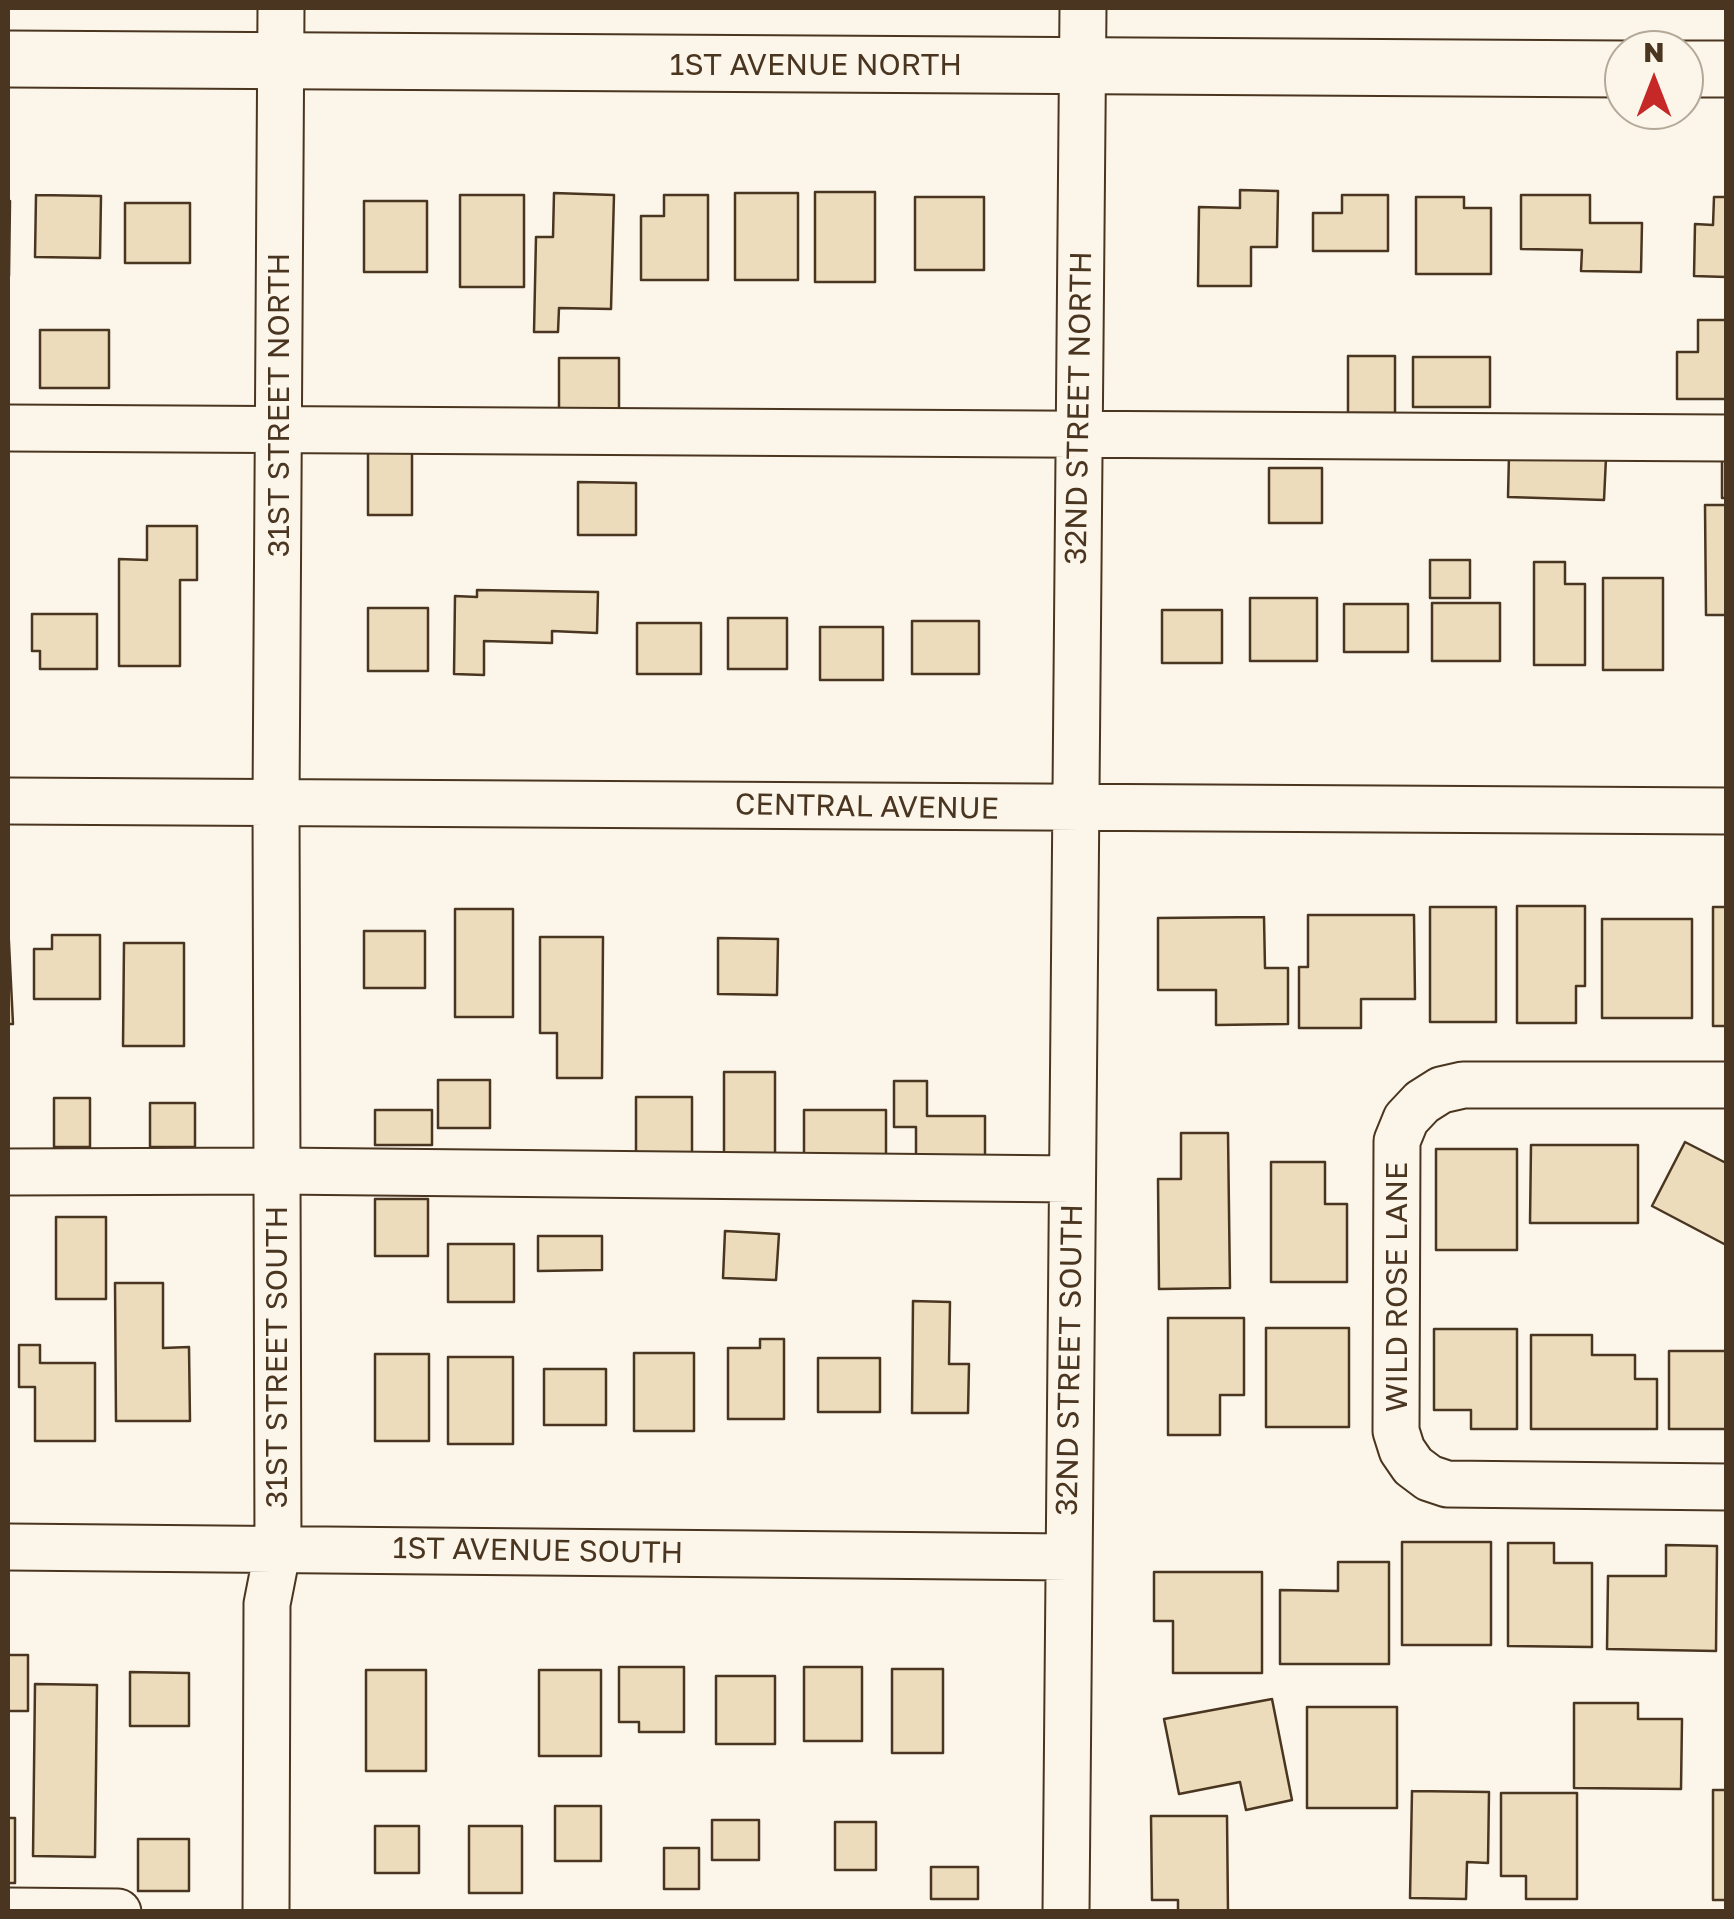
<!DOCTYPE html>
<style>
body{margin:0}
#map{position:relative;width:1734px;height:1919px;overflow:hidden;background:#fbf6e9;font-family:"Golos Text",sans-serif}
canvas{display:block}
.frame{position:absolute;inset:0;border:10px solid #4a3520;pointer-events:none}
.north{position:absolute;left:1604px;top:30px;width:100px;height:100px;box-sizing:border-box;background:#fbf6e9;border:2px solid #b4a999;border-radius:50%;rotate:0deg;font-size:28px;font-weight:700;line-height:40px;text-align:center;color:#4a3520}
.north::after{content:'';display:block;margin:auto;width:35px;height:45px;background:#c62828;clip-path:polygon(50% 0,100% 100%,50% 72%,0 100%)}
</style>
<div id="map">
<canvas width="1734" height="1919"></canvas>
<div class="frame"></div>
<div class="north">N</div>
</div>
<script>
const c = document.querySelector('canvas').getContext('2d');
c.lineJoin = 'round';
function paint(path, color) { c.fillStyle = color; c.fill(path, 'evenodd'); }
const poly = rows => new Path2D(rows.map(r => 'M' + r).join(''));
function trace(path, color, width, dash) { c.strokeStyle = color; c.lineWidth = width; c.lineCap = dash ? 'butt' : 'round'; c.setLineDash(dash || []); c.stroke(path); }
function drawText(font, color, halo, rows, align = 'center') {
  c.font = font + ' "Golos Text",sans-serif'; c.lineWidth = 8; c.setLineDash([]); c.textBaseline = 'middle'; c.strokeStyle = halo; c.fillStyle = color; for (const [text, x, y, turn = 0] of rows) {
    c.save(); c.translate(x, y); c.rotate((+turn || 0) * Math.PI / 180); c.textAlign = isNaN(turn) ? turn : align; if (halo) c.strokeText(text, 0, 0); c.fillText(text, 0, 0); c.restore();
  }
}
const building = poly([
 [1240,190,1278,191,1277,247,1251,247,1251,286,1198,286,1199,207,1240,208,1240,190],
 [815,192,875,192,875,282,815,282,815,192],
 [554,193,614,195,611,309,559,308,558,332,534,332,536,237,553,237,554,193],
 [735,193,798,193,798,280,735,280,735,193],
 [36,195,101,196,100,258,35,257,36,195],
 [460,195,524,195,524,287,460,287,460,195],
 [664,195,708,195,708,280,641,280,641,216,664,216,664,195],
 [1342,195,1388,195,1388,251,1313,251,1313,213,1342,213,1342,195],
 [1521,195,1590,195,1590,223,1642,223,1641,272,1581,271,1582,250,1521,249,1521,195],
 [915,197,984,197,984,270,915,270,915,197],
 [1416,197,1464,197,1464,208,1491,208,1491,274,1416,274,1416,197],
 [1714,197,1726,197,1726,277,1694,276,1695,224,1713,225,1714,197],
 [8,201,10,201,9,276,8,276,8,201],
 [364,201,427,201,427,272,364,272,364,201],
 [125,203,190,203,190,263,125,263,125,203],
 [1698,320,1726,320,1726,399,1677,399,1677,352,1698,352,1698,320],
 [40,330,109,330,109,388,40,388,40,330],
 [1348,356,1395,356,1395,413,1348,413,1348,356],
 [1413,357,1490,357,1490,407,1413,407,1413,357],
 [559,358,619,358,619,413,559,413,559,358],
 [368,446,412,446,412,515,368,515,368,446],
 [1509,455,1606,458,1604,500,1508,497,1509,455],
 [1722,455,1726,455,1726,498,1722,498,1722,455],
 [1269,468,1322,468,1322,523,1269,523,1269,468],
 [578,482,636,483,636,535,578,535,578,482],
 [1705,505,1726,505,1726,615,1706,615,1705,505],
 [147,526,197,526,197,580,180,580,180,666,119,666,119,559,147,560,147,526],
 [1430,560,1470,560,1470,598,1430,598,1430,560],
 [1534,562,1565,562,1565,584,1585,584,1585,665,1534,665,1534,562],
 [1603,578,1663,578,1663,670,1603,670,1603,578],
 [477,590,598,592,597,633,552,631,552,643,484,641,484,675,454,674,455,596,477,597,477,590],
 [1250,598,1317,598,1317,661,1250,661,1250,598],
 [1432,603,1500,603,1500,661,1432,661,1432,603],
 [1344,604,1408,604,1408,652,1344,652,1344,604],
 [368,608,428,608,428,671,368,671,368,608],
 [1162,610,1222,610,1222,663,1162,663,1162,610],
 [32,614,97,614,97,669,40,669,40,651,32,651,32,614],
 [728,618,787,618,787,669,728,669,728,618],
 [912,621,979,621,979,674,912,674,912,621],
 [637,623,701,623,701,674,637,674,637,623],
 [820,627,883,627,883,680,820,680,820,627],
 [1517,906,1585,906,1585,986,1576,986,1576,1023,1517,1023,1517,906],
 [1430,907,1496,907,1496,1022,1430,1022,1430,907],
 [1713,907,1726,907,1726,1026,1713,1026,1713,907],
 [455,909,513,909,513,1017,455,1017,455,909],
 [1308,915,1414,915,1415,999,1361,999,1361,1028,1299,1028,1299,967,1308,967,1308,915],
 [1264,917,1265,968,1288,968,1288,1024,1216,1025,1216,990,1158,990,1158,918,1264,917],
 [1602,919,1692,919,1692,1018,1602,1018,1602,919],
 [8,923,13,1024,8,1024,8,923],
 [364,931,425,931,425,988,364,988,364,931],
 [52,935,100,935,100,999,34,999,34,949,52,949,52,935],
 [540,937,603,937,602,1078,557,1078,557,1033,540,1033,540,937],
 [718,938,778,939,777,995,718,994,718,938],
 [124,943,184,943,184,1046,123,1046,124,943],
 [724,1072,775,1072,775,1165,724,1165,724,1072],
 [438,1080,490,1080,490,1128,438,1128,438,1080],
 [894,1081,927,1081,927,1116,985,1116,985,1168,916,1168,916,1127,894,1127,894,1081],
 [636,1097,692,1097,692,1161,636,1161,636,1097],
 [54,1098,90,1098,90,1147,54,1147,54,1098],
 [150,1103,195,1103,195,1147,150,1147,150,1103],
 [375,1110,432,1110,432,1145,375,1145,375,1110],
 [804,1110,886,1110,886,1169,804,1169,804,1110],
 [1181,1133,1228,1133,1230,1288,1159,1289,1158,1179,1181,1179,1181,1133],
 [1685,1142,1726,1163,1726,1245,1652,1206,1685,1142],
 [1531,1145,1638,1145,1638,1223,1530,1223,1531,1145],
 [1436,1149,1517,1149,1517,1250,1436,1250,1436,1149],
 [1271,1162,1325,1162,1325,1204,1347,1204,1347,1282,1271,1282,1271,1162],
 [375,1199,428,1199,428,1256,375,1256,375,1199],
 [56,1217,106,1217,106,1299,56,1299,56,1217],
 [725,1231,779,1234,776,1280,723,1278,725,1231],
 [538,1236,602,1236,602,1270,538,1271,538,1236],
 [448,1244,514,1244,514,1302,448,1302,448,1244],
 [115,1283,163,1283,163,1348,189,1347,190,1421,116,1421,115,1283],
 [913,1301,950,1302,949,1364,969,1364,968,1413,912,1413,913,1301],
 [1168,1318,1244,1318,1244,1395,1220,1395,1220,1435,1168,1435,1168,1318],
 [1266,1328,1349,1328,1349,1427,1266,1427,1266,1328],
 [1434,1329,1517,1329,1517,1429,1471,1429,1471,1410,1434,1410,1434,1329],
 [1531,1335,1592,1335,1592,1355,1635,1355,1635,1379,1657,1379,1657,1429,1531,1429,1531,1335],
 [760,1339,784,1339,784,1419,728,1419,728,1348,760,1348,760,1339],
 [19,1345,40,1345,40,1363,95,1363,95,1441,35,1441,35,1387,19,1387,19,1345],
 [1669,1351,1726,1351,1726,1429,1669,1429,1669,1351],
 [634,1353,694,1353,694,1431,634,1431,634,1353],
 [375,1354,429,1354,429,1441,375,1441,375,1354],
 [448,1357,513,1357,513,1444,448,1444,448,1357],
 [818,1358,880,1358,880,1412,818,1412,818,1358],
 [544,1369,606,1369,606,1425,544,1425,544,1369],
 [1402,1542,1491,1542,1491,1645,1402,1645,1402,1542],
 [1508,1543,1554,1543,1554,1563,1592,1563,1592,1647,1508,1646,1508,1543],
 [1666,1545,1717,1546,1716,1651,1607,1649,1608,1576,1666,1576,1666,1545],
 [1338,1562,1389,1562,1389,1664,1280,1664,1280,1590,1338,1591,1338,1562],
 [1154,1572,1262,1572,1262,1673,1173,1673,1173,1621,1154,1621,1154,1572],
 [8,1655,28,1655,28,1711,8,1711,8,1655],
 [619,1667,684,1667,684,1732,639,1732,639,1722,619,1722,619,1667],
 [804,1667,862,1667,862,1741,804,1741,804,1667],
 [892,1669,943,1669,943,1753,892,1753,892,1669],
 [366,1670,426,1670,426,1771,366,1771,366,1670],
 [539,1670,601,1670,601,1756,539,1756,539,1670],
 [130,1672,189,1673,189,1726,130,1726,130,1672],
 [716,1676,775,1676,775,1744,716,1744,716,1676],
 [35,1684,97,1685,95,1857,33,1856,35,1684],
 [1272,1699,1292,1800,1246,1810,1240,1782,1179,1794,1164,1719,1272,1699],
 [1574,1703,1638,1703,1638,1719,1682,1719,1681,1789,1574,1788,1574,1703],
 [1307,1707,1397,1707,1397,1808,1307,1808,1307,1707],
 [1713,1790,1726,1790,1726,1900,1713,1900,1713,1790],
 [1412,1791,1489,1792,1488,1863,1467,1862,1466,1899,1410,1898,1412,1791],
 [1501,1793,1577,1793,1577,1899,1526,1899,1526,1876,1501,1876,1501,1793],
 [555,1806,601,1806,601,1861,555,1861,555,1806],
 [1151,1816,1227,1816,1228,1912,1178,1912,1178,1900,1152,1900,1151,1816],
 [8,1818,15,1818,15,1883,8,1883,8,1818],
 [712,1820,759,1820,759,1860,712,1860,712,1820],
 [835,1822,876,1822,876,1870,835,1870,835,1822],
 [375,1826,419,1826,419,1873,375,1873,375,1826],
 [469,1826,522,1826,522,1893,469,1893,469,1826],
 [138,1839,189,1839,189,1891,138,1891,138,1839],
 [664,1848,699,1848,699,1889,664,1889,664,1848],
 [931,1867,978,1867,978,1899,931,1899,931,1867]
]);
const minor = poly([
 [8,428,1726,438],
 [8,801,1726,811],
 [1726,1085,1463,1085,1441,1090,1422,1102,1406,1119,1397,1141,1396,1431,1402,1450,1413,1466,1429,1478,1447,1484,1726,1487],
 [8,1172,277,1171,1071,1179],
 [8,1547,1068,1557],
 [8,1911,118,1912],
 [266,1912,267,1604,278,1548,276,802,281,8],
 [1066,1912,1083,8]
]);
const major = poly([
 [8,59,1624,69],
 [1684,69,1726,69]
]);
const streetNames = [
 ["1ST AVENUE NORTH",816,65],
 ["31ST STREET NORTH",279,405,-90],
 ["32ND STREET NORTH",1079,408,-89],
 ["CENTRAL AVENUE",867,807,1],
 ["WILD ROSE LANE",1397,1287,-90],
 ["31ST STREET SOUTH",277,1357,-90],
 ["32ND STREET SOUTH",1070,1360,-89],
 ["1ST AVENUE SOUTH",538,1551,1]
];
paint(building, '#ecdcbc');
trace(building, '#4a3520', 2.5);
trace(minor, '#4a3520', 49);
trace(major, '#4a3520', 59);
trace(minor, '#fbf6e9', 45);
trace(major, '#fbf6e9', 55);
drawText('30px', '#4a3520', '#fbf6e9', streetNames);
</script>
